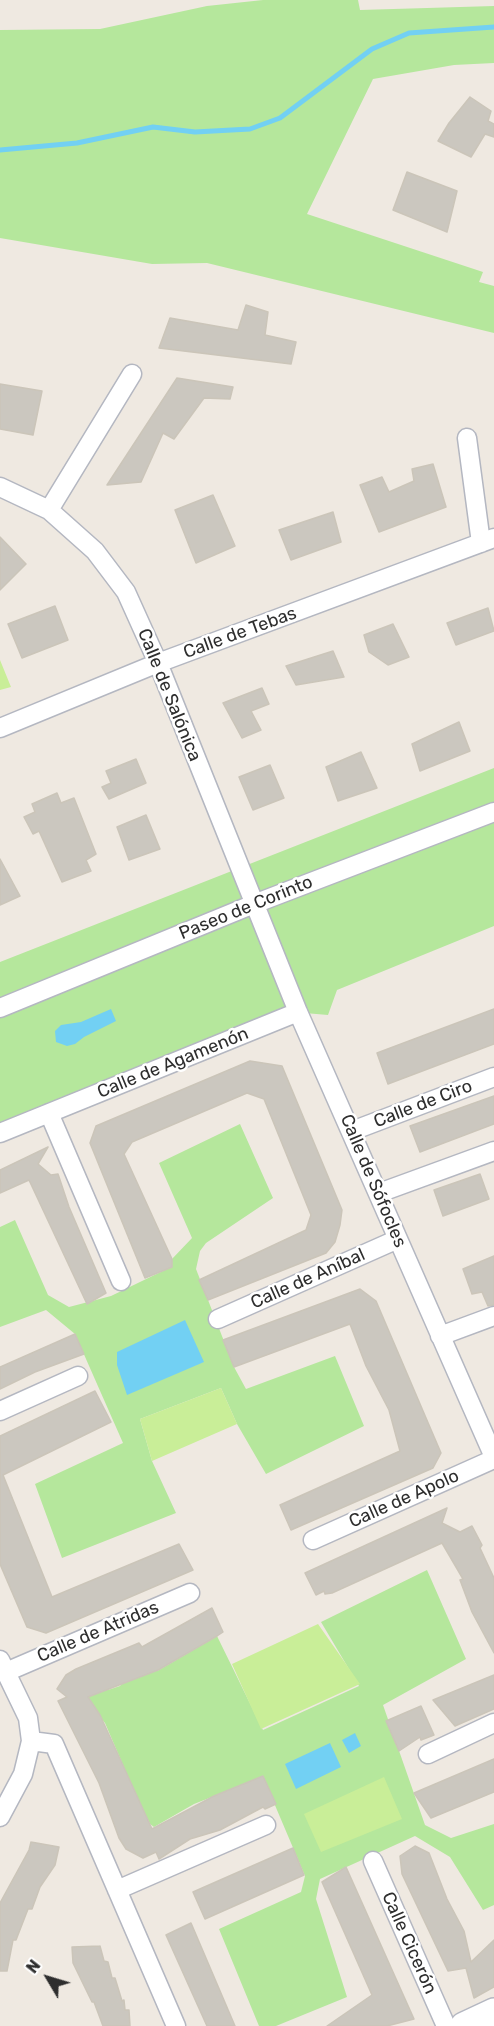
<!DOCTYPE html>
<meta charset="utf-8">
<style>
body{margin:0}
#map{position:relative;width:494px;height:2026px;overflow:hidden;background:#efe9e1;font-family:Rubik,sans-serif}
canvas{display:block}
.north{position:absolute;left:18px;top:1948px;width:60px;height:60px;-webkit-text-stroke:4px #fff;paint-order:stroke;rotate:308deg;font-size:16px;font-weight:700;line-height:24px;text-align:center;color:#2e2e2e}
.north::after{content:'';display:block;margin:auto;width:21px;height:27px;background:#2e2e2e;clip-path:polygon(50% 0,100% 100%,50% 72%,0 100%)}
</style>
<div id="map">
<canvas width="494" height="2026"></canvas>
<div class="north">N</div>
</div>
<script>
const c = document.querySelector('canvas').getContext('2d');
c.lineJoin = 'round';
function paint(path, color) { c.fillStyle = color; c.fill(path, 'evenodd'); }
const poly = rows => new Path2D(rows.map(r => 'M' + r).join(''));
function trace(path, color, width, dash) { c.strokeStyle = color; c.lineWidth = width; c.lineCap = dash ? 'butt' : 'round'; c.setLineDash(dash || []); c.stroke(path); }
function drawText(font, color, halo, rows, align = 'center') {
  c.font = font + ' Rubik,sans-serif'; c.lineWidth = 5; c.setLineDash([]); c.textBaseline = 'middle'; c.strokeStyle = halo; c.fillStyle = color; for (const [text, x, y, turn = 0] of rows) {
    c.save(); c.translate(x, y); c.rotate((+turn || 0) * Math.PI / 180); c.textAlign = isNaN(turn) ? turn : align; if (halo) c.strokeText(text, 0, 0); c.fillText(text, 0, 0); c.restore();
  }
}
const green = poly([
 [263,0,358,0,360,10,494,6,494,63,454,65,373,79,307,214,483,272,479,282,494,286,494,333,207,263,152,264,0,238,0,30,100,29,207,6],
 [494,768,494,926,337,990,328,1015,281,1011,0,1123,0,962],
 [240,1124,273,1198,206,1243,200,1251,196,1269,234,1367,246,1389,335,1356,364,1426,266,1474,237,1424,221,1388,140,1419,152,1461,176,1513,62,1558,35,1484,123,1443,75,1334,46,1310,0,1327,0,1227,15,1220,48,1295,69,1307,111,1296,171,1267,172,1259,192,1238,159,1163],
 [427,1570,466,1659,383,1705,425,1825,451,1838,494,1824,494,1905,483,1910,450,1857,415,1836,320,1879,316,1899,347,1997,276,2026,259,2026,219,1929,301,1892,305,1876,263,1777,194,1804,154,1827,150,1824,134,1791,105,1723,74,1687,106,1687,108,1690,120,1686,124,1681,159,1670,217,1636,263,1730,359,1686,321,1622]
]);
const pitch = poly([
 [0,660,11,687,0,690],
 [221,1388,237,1424,152,1461,140,1419],
 [318,1624,360,1684,261,1729,232,1664],
 [384,1777,402,1819,321,1852,304,1814]
]);
const water = poly([
 [111,1009,116,1021,84,1037,75,1044,67,1046,56,1042,55,1031,61,1025,81,1022],
 [185,1320,204,1362,127,1395,117,1365,117,1352],
 [355,1733,361,1746,349,1753,342,1740],
 [330,1743,341,1767,296,1789,285,1764]
]);
const stream = poly([
 [0,150,77,143,153,127,195,132,250,129,280,118,372,49,409,33,494,27]
]);
const building = poly([
 [470,97,491,111,488,121,494,124,494,137,485,134,471,157,438,141,449,123,470,97],
 [407,172,457,191,447,232,393,210,407,172],
 [246,305,268,312,265,335,296,342,291,364,159,348,170,318,238,330,246,305],
 [177,378,233,387,230,399,204,398,174,439,163,433,141,482,107,485,177,378],
 [0,384,42,391,33,435,0,429,0,384],
 [433,464,446,507,379,532,360,485,382,477,389,492,414,481,412,469,433,464],
 [213,495,235,546,196,563,175,510,213,495],
 [333,512,341,542,291,560,279,530,333,512],
 [0,537,26,564,0,590,0,537],
 [55,606,68,640,22,658,8,624,55,606],
 [488,608,494,631,456,645,447,623,488,608],
 [393,624,409,657,388,665,369,652,364,635,393,624],
 [333,651,344,677,296,685,286,666,333,651],
 [262,688,269,704,251,711,261,730,242,738,223,703,262,688],
 [459,722,470,751,420,771,412,744,459,722],
 [361,752,377,788,338,801,326,767,361,752],
 [136,759,146,783,109,799,102,787,111,783,106,771,136,759],
 [270,765,284,798,253,810,239,777,270,765],
 [57,793,61,803,74,798,96,854,86,860,91,871,62,882,39,831,33,834,24,817,35,812,32,804,57,793],
 [146,815,160,849,129,860,117,827,146,815],
 [0,859,20,896,0,905,0,859],
 [494,1009,494,1044,388,1084,377,1053,494,1009],
 [250,1061,282,1066,342,1210,340,1225,335,1242,326,1253,208,1300,199,1280,306,1230,311,1215,264,1099,247,1093,132,1142,124,1154,172,1259,172,1267,145,1278,90,1143,96,1126,250,1061],
 [494,1096,494,1124,420,1152,410,1126,494,1096],
 [48,1147,38,1164,51,1175,58,1174,69,1207,106,1293,87,1304,29,1180,0,1193,0,1170,48,1147],
 [480,1174,489,1199,443,1216,434,1190,480,1174],
 [494,1256,494,1305,488,1306,482,1292,472,1294,463,1269,494,1256],
 [360,1289,376,1301,441,1453,433,1468,291,1530,280,1505,400,1451,389,1410,366,1366,350,1324,234,1367,223,1340,360,1289],
 [75,1334,84,1354,35,1372,0,1389,0,1367,75,1334],
 [95,1391,111,1422,3,1475,52,1597,179,1544,193,1570,46,1633,27,1627,0,1564,0,1436,95,1391],
 [447,1508,442,1523,460,1532,472,1526,482,1545,480,1548,494,1578,494,1653,472,1612,460,1580,463,1579,442,1543,332,1593,325,1594,324,1591,316,1595,305,1573,447,1508],
 [212,1608,223,1632,217,1636,158,1670,88,1697,100,1715,152,1829,214,1796,263,1776,276,1804,265,1809,263,1807,220,1830,190,1839,159,1859,156,1852,143,1858,126,1849,119,1838,99,1783,58,1701,67,1697,57,1689,66,1675,76,1669,139,1643,142,1647,212,1608],
 [494,1675,494,1709,455,1726,433,1700,494,1675],
 [421,1706,434,1735,421,1740,420,1737,399,1751,386,1721,421,1706],
 [494,1759,494,1792,431,1818,414,1793,494,1759],
 [31,1842,59,1847,55,1865,40,1887,32,1909,28,1909,16,1940,13,1940,7,1971,0,1971,0,1903,29,1850,31,1842],
 [415,1846,429,1853,447,1899,464,1931,471,1962,494,1940,494,1987,474,1998,466,1968,448,1971,402,1874,400,1856,415,1846],
 [293,1848,304,1875,205,1919,193,1892,293,1848],
 [346,1867,414,2019,387,2026,327,2026,372,1995,322,1882,346,1867],
 [191,1923,235,2026,207,2026,166,1935,191,1923],
 [100,1946,104,1961,108,1962,112,1978,115,1978,122,2001,124,2000,125,2010,129,2010,130,2026,103,2026,94,2002,92,2002,73,1963,72,1947,100,1946]
]);
const street = poly([
 [467,438,481,543],
 [0,487,49,510,95,551,126,592,158,663,298,1012,494,1457],
 [49,510,132,374],
 [0,728,158,663,494,538],
 [0,1008,254,904,494,812],
 [49,1113,121,1281],
 [352,1131,494,1077],
 [0,1133,298,1012],
 [379,1193,494,1151],
 [218,1319,398,1239],
 [440,1336,494,1316],
 [0,1411,78,1376],
 [313,1540,494,1459],
 [0,1660,28,1718,31,1741,23,1774,0,1817],
 [6,1672,190,1593],
 [31,1741,54,1744,176,2026],
 [428,1754,494,1723],
 [373,1861,446,2026],
 [117,1890,266,1825]
]);
const secondary = poly([
 [464,2026,494,2012]
]);
const streetNames = [
 ["Calle de Tebas",240,633,-20],
 ["Calle de Salónica",169,695,68],
 ["Paseo de Corinto",246,908,-22],
 ["Calle de Agamenón",173,1063,-22],
 ["Calle de Ciro",423,1104,-21],
 ["Calle de Sófocles",373,1181,67],
 ["Calle de Aníbal",308,1279,-24],
 ["Calle de Apolo",404,1499,-24],
 ["Calle de Atridas",98,1632,-23],
 ["Calle Cicerón",409,1943,66]
];
paint(green, '#b5e79c');
paint(pitch, '#c9ee98');
paint(water, '#72d0f3');
trace(stream, '#72d0f3', 5);
paint(building, '#cbc7bf');
trace(building, '#cbc5b9', 1.5);
trace(street, '#b4b7c1', 21);
trace(secondary, '#b4b7c1', 30);
trace(street, '#fff', 18);
trace(secondary, '#fff', 27);
drawText('18px', '#2e2e2e', '#fff', streetNames);
</script>
